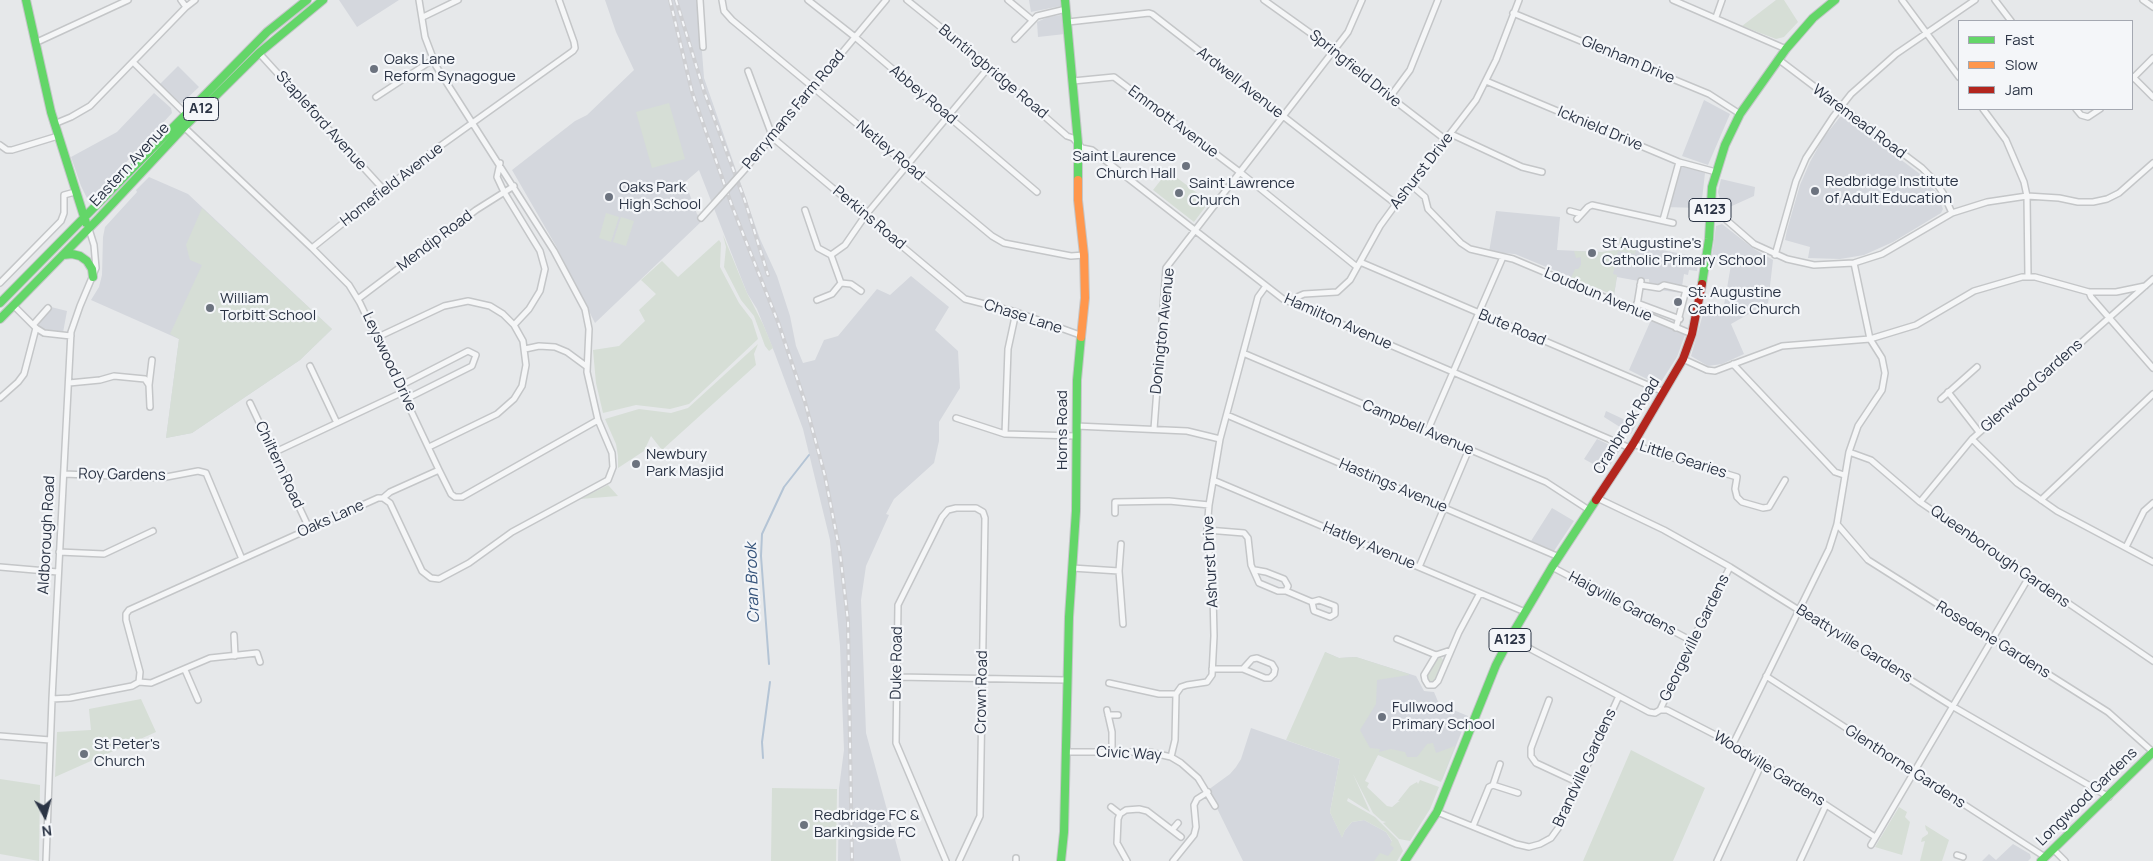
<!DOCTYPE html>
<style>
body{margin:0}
#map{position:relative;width:2153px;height:861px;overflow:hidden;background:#e6e8ea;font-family:Manrope,sans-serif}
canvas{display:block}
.legend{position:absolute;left:1958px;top:20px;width:175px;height:90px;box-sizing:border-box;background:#f4f6f9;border:1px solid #a4a8b1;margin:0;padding:6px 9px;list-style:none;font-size:15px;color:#2b3445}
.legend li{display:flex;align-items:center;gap:10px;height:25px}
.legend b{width:25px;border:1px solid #a4a8b1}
.north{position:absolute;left:20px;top:791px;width:50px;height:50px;-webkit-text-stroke:4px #f4f6f9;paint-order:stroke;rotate:173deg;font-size:14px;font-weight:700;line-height:20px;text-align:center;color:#2b3445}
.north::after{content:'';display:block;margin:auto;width:18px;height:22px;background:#2b3445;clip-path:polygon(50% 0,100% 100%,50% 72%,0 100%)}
</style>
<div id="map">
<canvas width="2153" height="861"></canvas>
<ul class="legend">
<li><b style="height:6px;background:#63d668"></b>Fast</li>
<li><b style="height:6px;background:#ff974d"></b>Slow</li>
<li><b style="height:6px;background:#b3261e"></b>Jam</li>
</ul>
<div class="north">N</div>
</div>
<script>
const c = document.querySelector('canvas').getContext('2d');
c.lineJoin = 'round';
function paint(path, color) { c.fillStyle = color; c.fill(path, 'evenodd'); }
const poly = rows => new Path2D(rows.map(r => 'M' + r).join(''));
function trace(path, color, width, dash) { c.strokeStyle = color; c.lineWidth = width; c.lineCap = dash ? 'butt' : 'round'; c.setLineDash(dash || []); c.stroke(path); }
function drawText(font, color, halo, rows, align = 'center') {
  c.font = font + ' Manrope,sans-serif'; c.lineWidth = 4.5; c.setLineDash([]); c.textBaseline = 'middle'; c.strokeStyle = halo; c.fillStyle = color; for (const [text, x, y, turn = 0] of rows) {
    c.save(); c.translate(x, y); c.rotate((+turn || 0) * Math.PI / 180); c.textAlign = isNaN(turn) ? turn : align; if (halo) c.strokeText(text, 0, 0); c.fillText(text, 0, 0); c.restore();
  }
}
const built = poly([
 [339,0,399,0,357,27],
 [605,0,698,0,704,78,760,239,777,276,790,316,796,346,803,363,815,360,824,340,838,336,877,289,890,295,911,276,949,307,935,330,958,351,960,388,939,422,939,441,934,463,894,499,886,514,889,515,866,566,861,600,866,733,901,861,838,861,839,788,844,750,840,646,830,540,803,429,775,354,757,309,747,293,699,170,685,182,697,214,703,220,595,323,556,246,512,170,575,121,587,115,634,70,616,32],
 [1029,0,1060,0,1061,6,1031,12],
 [1061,15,1065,34,1038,37,1037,22,1048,17],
 [178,66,199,87,182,103,179,102,160,84],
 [154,93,171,108,172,113,117,172,89,199,87,198,81,186,71,157,117,132],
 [1704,100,1730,114,1708,165,1682,156],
 [1840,117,1844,117,1920,174,1936,192,1943,209,1941,213,1893,242,1864,255,1840,259,1808,258,1810,247,1785,240,1787,230,1800,185,1810,162,1824,137],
 [1679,164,1705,173,1701,208,1664,207],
 [149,177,188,194,332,329,300,360,192,433,166,438,179,339,91,300,99,287,102,275,103,237,105,227,137,192,136,190],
 [1721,179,1755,187,1754,196,1723,210,1718,192],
 [1496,211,1560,217,1557,250,1602,252,1618,250,1620,237,1656,244,1656,249,1699,257,1697,271,1689,270,1688,275,1684,274,1681,293,1653,289,1650,290,1649,279,1645,279,1644,282,1617,277,1614,295,1515,254,1489,252],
 [1722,224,1754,249,1773,260,1768,303,1731,324,1744,354,1722,364,1708,366,1691,356,1705,307,1723,311,1732,259,1712,256,1716,226],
 [51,307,67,311,62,338,37,334,39,322],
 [1651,320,1685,335,1677,357,1659,385,1629,370],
 [1606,411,1636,425,1631,434,1604,417],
 [1597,439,1620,450,1606,471,1584,459],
 [1552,508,1574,521,1554,551,1531,541],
 [1325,652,1339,658,1356,657,1416,676,1424,691,1434,692,1439,704,1468,716,1442,780,1379,752,1372,766],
 [1251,728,1340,759,1330,812,1342,837,1345,830,1352,822,1364,820,1386,832,1396,848,1389,858,1380,861,1243,861,1208,790,1230,774,1236,767,1241,759],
 [2013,844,2030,854,2031,858,2028,861,1982,861,1989,854,1996,860]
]);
const green = poly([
 [1776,0,1784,0,1798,22,1784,37,1776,39,1742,26],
 [669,103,685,159,652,168,636,112],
 [1168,171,1209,202,1194,222,1153,190],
 [202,208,332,329,300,360,192,433,166,438,179,339,170,334,202,265,190,260,186,245],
 [606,213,619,217,611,242,599,238],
 [621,217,634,221,626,246,613,242],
 [723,235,747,293,763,324,773,348,769,351,765,346,754,316,741,300,724,267,726,247],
 [1620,237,1638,240,1635,254,1618,251,1613,274,1617,275,1614,295,1571,278,1575,269,1578,269,1581,265,1581,257,1576,258,1574,251,1602,252,1618,250],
 [719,240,721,243,720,267,739,303,752,320,758,339,689,404,670,409,636,405,603,413,596,383,593,350,619,346,645,321,639,310,656,294,641,280,662,261,678,277],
 [758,344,754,354,756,365,662,450,651,436,644,451,618,468,618,456,616,444,605,419,639,409,671,413,688,408],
 [608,485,618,496,580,499],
 [1325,652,1339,658,1356,657,1409,674,1409,675,1377,680,1376,704,1360,730,1370,748,1380,749,1379,752,1391,749,1405,752,1407,757,1417,757,1427,744,1433,743,1436,753,1455,746,1441,782,1378,755,1365,781,1369,783,1367,787,1387,806,1392,807,1398,802,1400,802,1398,801,1410,786,1417,782,1418,784,1420,780,1439,787,1430,809,1410,841,1399,839,1383,823,1386,822,1382,821,1373,813,1353,774,1370,812,1348,798,1347,801,1375,817,1398,840,1403,851,1397,861,1374,861,1380,853,1388,856,1394,848,1390,845,1392,841,1386,832,1364,820,1352,822,1345,830,1342,838,1330,812,1340,759,1286,740],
 [1440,656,1444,661,1436,680,1433,683,1429,682,1426,676],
 [141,699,156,732,55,777,57,732,91,730,89,709],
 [1631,750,1705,788,1673,861,1583,861],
 [0,779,40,785,39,861,0,854],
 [772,788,837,789,836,861,771,861],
 [1899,807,1907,812,1905,817,1910,822,1902,855,1875,847],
 [1925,825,1949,840,1942,861,1920,861,1925,841,1921,842,1922,838,1928,834,1928,832,1926,830]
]);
const stream = poly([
 [769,664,761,556,762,534,784,487,809,455],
 [763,758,762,742,770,682]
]);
const street = poly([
 [181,0,186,7],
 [700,0,703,47],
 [722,0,724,11,732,20,992,236,1004,243,1071,256,1084,255],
 [808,0,855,37,1037,192],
 [907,0,969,50,1067,136,1073,138,1082,148,1092,150,1283,299,1630,448],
 [1008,0,1032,20],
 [1264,0,1334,50,1390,97,1446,140],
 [1673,0,1786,49],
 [1902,0,1959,77],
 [1995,0,2011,21],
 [2143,0,2153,7],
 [1513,13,1709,94,1740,114],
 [423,17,458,0],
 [1716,17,1722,0],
 [1068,22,1149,13,1152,14,1396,204],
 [1015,39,1037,16,1066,9],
 [35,43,128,0],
 [259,53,384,190],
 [1778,59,1922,168,1934,180,1943,193,1952,213],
 [133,62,186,114],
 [748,71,773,138,965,299,1016,312,1080,335],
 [2133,77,2153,97],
 [2132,79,2153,58],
 [1073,81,1114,77,1241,173,1357,267],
 [1486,81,1679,162,1716,172],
 [376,97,434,59],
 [1390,97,1410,70,1438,0],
 [1983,109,2006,140,2024,182,2027,196,2028,276],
 [2076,109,2081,115,2088,117,2100,109],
 [54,124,71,117,90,106,186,7,195,0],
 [184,127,312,248,349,285,360,303,439,470,451,494,455,497,462,497,598,420],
 [1451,134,1522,167,1542,172],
 [0,145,7,150,12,150,58,136],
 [500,163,497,177,504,192,540,251,545,269,540,291,529,309,514,325],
 [746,168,886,0],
 [1410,184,1425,197,1428,209,1461,243,1470,249,1513,259,1692,334],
 [805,210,818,248,831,255,845,245,865,216,989,67],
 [1570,211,1581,214],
 [1710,213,1723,217,1754,244,1787,259,1814,265,1854,263,1882,254,1952,213,1987,202,2027,196,2059,198,2078,202,2093,202,2107,199,2119,193,2153,163],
 [701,218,721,196],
 [1577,219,1588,207,1592,205,1673,223],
 [1663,220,1679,162],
 [312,248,429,154,573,51,575,48,574,42,559,0],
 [1775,255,1796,181,1806,158,1833,117,1851,94,1896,54,1975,0],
 [1360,262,1664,392],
 [0,283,61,221,64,213,64,195,75,192],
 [841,283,851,284,861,291],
 [1640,285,1659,288,1664,285,1686,290,1676,328],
 [2089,292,2091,297,2153,368],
 [358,299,476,210,514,186],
 [817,300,832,294,841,283,831,255],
 [1637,303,1680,319],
 [1292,304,1297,297,1304,294,1337,292,1350,280,1380,226,1396,204,1476,100,1496,60,1519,0],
 [13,305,36,328,44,333,71,336],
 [1637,305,1641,281],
 [33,325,48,308],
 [378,337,444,306,468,301,490,306,503,314,514,325,523,341,526,365,522,386,514,399,497,414,429,447],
 [525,349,539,346,555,347,567,352,586,366],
 [1243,353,1546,482,1589,510],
 [1683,359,1707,370,1715,371,1782,346,1870,339,1916,325,1974,291,2022,277,2035,277,2089,292,2116,292,2145,286],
 [1733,364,1835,472,1844,475],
 [310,366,337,423],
 [69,383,100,380,114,376,145,379,149,385,150,407],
 [149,385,152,360],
 [400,386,468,351,476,355,472,366,406,399],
 [1948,392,1979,432],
 [0,398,18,382,24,374,36,328],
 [1941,399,1977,367],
 [250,403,309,528],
 [1227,415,1559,557],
 [956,418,1005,434,1076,436],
 [1076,426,1187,431,1220,439],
 [1154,429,1166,268,1348,32,1362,0],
 [1427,432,1503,257],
 [1005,434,1008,349,1016,312],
 [1972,439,2017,483,2057,511,2153,562],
 [1633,444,1660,454,1737,477,1735,489,1737,497,1742,502,1763,508,1769,507,1785,480],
 [1849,452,1871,460,1920,502,2153,661],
 [273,453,403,392],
 [64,474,161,478,198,471,206,473,242,559],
 [1213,480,1525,612],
 [383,498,390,492,439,470],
 [1597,498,1664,530,1730,567,1952,706,2109,797],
 [2041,500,2153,394],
 [1920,502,1972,439,2153,279],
 [1115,513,1115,502,1169,501,1209,505],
 [1837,524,1868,560,2108,712,2153,752],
 [1207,530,1244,533,1248,538,1251,565,1259,583,1278,591,1286,591,1312,602,1319,600,1335,606,1335,614,1330,617,1314,611,1312,602],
 [2126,547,2144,511,2153,503],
 [59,552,104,554,153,531],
 [0,567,58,572],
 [1419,567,1469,449],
 [1552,567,1692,641],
 [1072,568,1119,571,1123,624],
 [1255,570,1266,572,1284,579,1288,586,1286,591],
 [1119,571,1121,544],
 [234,635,235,656],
 [1510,638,1649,712,1655,713,1660,710],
 [1397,639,1436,655],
 [1451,650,1436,655,1424,675,1425,680,1428,685,1434,685,1438,681,1459,632,1480,593],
 [1212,669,1243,669,1252,659,1257,658,1272,664,1275,669,1274,674,1270,678,1265,678,1243,669],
 [185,670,198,700],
 [1766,676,2045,857],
 [897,677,1067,680],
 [139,682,151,683,210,658,257,653,260,662],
 [1109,683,1159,694,1176,694],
 [52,699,70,698,132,686,139,682,140,672,126,620,126,614,129,610,378,498,383,498,390,503,422,571,431,578,439,579,469,563,512,532,608,480,613,467,612,453,598,420,587,372,589,329,585,309,554,251,436,66,425,37,419,0],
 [1549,700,1531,748,1531,756,1536,763,1579,783],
 [1107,710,1112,732,1112,752],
 [1660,710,1667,710,1733,744,1875,837],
 [1660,710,1692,641,1730,567],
 [1108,715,1118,715],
 [0,736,50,740],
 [1733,744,1829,549,1837,524,1849,452,1858,426,1882,390,1885,373,1882,358,1870,339,1854,263],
 [1065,752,1149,752,1171,757,1181,763,1198,778,1215,806],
 [1171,757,1175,740,1176,694,1181,687,1187,685,1207,682,1212,675,1214,636,1213,593,1207,530,1209,505,1220,439,1258,297,1266,286],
 [1493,785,1500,764],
 [1111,807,1120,814],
 [1437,812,1516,844,1529,847,1540,844,1551,838,1559,827,1619,696],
 [1473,826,1489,787,1493,785,1518,793],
 [1172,830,1178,823],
 [1871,845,2029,577],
 [2053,849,2065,861],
 [1957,855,1963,857],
 [46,861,52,699,71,332,80,306,96,268,94,245,89,229],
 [946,861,896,743,898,605,942,517,948,510,956,508,976,508,983,512,985,518,980,816,959,861],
 [1016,861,1016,858],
 [1127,861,1117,843,1118,819,1120,814,1126,810,1139,809,1147,811,1181,837],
 [1173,861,1194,835,1196,827,1194,805,1197,799,1208,792],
 [1717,861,1762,763],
 [1800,861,1826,805]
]);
const fast = poly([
 [26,0,51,112,86,223],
 [1065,0,1078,143,1078,180],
 [63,255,72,254,80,256,87,261,92,269,93,277],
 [1702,284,1709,239,1712,187,1725,145,1740,114,1786,49,1813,18,1835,0],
 [0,303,267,32,307,0],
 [0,319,99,218,184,127,259,53,323,0],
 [1061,861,1064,832,1069,617,1076,511,1077,380,1081,337],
 [1405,861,1437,812,1496,665,1510,638,1552,567,1596,500],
 [2041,861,2153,752]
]);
const slow = poly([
 [1078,180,1078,200,1084,255,1085,298,1081,337]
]);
const jam = poly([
 [1596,500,1633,444,1683,359,1692,334,1702,284]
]);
const rail = poly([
 [670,0,692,92,732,206,778,322,805,402,825,476,840,553,848,621,852,861],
 [676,0,704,91,745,201,768,275]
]);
const streetBridge = poly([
 [721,196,746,168]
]);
const markers = [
 [374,69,5,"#6c737f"],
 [1186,166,5,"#6c737f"],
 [1815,191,5,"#6c737f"],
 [1179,193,5,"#6c737f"],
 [609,197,5,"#6c737f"],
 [1592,253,5,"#6c737f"],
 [1678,302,5,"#6c737f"],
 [210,308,5,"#6c737f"],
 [636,464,5,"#6c737f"],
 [1382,717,5,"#6c737f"],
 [84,754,5,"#6c737f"],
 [804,825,5,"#6c737f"]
];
const shields = [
 [201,109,35],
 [1710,210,42],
 [1510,640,42]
];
const shieldNames = [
 ["A12",201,109],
 ["A123",1710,210],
 ["A123",1510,640]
];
const poiNames = [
 ["Oaks Lane",384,60],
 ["Reform Synagogue",384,77],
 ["Saint Laurence",1176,157,"right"],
 ["Church Hall",1176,174,"right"],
 ["Redbridge Institute",1825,182],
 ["of Adult Education",1825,199],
 ["Saint Lawrence",1189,184],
 ["Church",1189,201],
 ["Oaks Park",619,188],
 ["High School",619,205],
 ["St Augustine's",1602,244],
 ["Catholic Primary School",1602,261],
 ["St. Augustine",1688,293],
 ["Catholic Church",1688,310],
 ["William",220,299],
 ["Torbitt School",220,316],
 ["Newbury",646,455],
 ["Park Masjid",646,472],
 ["Fullwood",1392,708],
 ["Primary School",1392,725],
 ["St Peter's",94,745],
 ["Church",94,762],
 ["Redbridge FC &",814,816],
 ["Barkingside FC",814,833]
];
const streetNames = [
 ["Glenham Drive",1628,60,23],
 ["Springfield Drive",1355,69,39],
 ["Buntingbridge Road",993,72,40],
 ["Ardwell Avenue",1240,83,38],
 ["Abbey Road",923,95,40],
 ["Perrymans Farm Road",794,110,-50],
 ["Stapleford Avenue",321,121,48],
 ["Emmott Avenue",1173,122,37],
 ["Waremead Road",1859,122,37],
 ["Icknield Drive",1600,129,23],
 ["Netley Road",890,151,40],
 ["Eastern Avenue",130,165,-47],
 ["Ashurst Drive",1422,171,-52],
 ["Homefield Avenue",392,185,-38],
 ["Perkins Road",869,218,40],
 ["Mendip Road",435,241,-37],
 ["Loudoun Avenue",1598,295,23],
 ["Chase Lane",1023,317,18],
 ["Hamilton Avenue",1338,322,24],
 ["Bute Road",1512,328,23],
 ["Donington Avenue",1163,331,-84],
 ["Leyswood Drive",389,362,65],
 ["Glenwood Gardens",2032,386,-42],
 ["Cranbrook Road",1627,426,-58],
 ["Campbell Avenue",1418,428,23],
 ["Horns Road",1063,430,-90],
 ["Little Gearies",1683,460,18],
 ["Chiltern Road",279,465,65],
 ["Roy Gardens",122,475,1],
 ["Hastings Avenue",1393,486,23],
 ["Oaks Lane",331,519,-24],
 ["Aldborough Road",47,535,-87],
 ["Hatley Avenue",1369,546,23],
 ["Queenborough Gardens",2000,557,35],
 ["Ashurst Drive",1211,562,-93],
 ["Haigville Gardens",1622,604,28],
 ["Georgeville Gardens",1695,638,-64],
 ["Rosedene Gardens",1993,640,32],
 ["Beattyville Gardens",1854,644,32],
 ["Duke Road",897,663,-89],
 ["Crown Road",982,692,-89],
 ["Civic Way",1129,754,3],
 ["Glenthorne Gardens",1905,767,33],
 ["Brandville Gardens",1585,768,-65],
 ["Woodville Gardens",1769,769,32],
 ["Longwood Gardens",2087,797,-44]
];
const waterNames = [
 ["Cran Brook",753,583,-92]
];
paint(built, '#d4d7dd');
paint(green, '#d6ded6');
trace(stream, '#b4c4d5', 2);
trace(street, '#c4c6c8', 8);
trace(fast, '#c4c6c8', 10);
trace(slow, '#c4c6c8', 10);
trace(jam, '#c4c6c8', 10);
trace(street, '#f5f6f7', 5);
trace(fast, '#63d668', 8);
trace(slow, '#ff974d', 8);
trace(jam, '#b3261e', 8);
trace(rail, '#cecfd2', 4);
trace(rail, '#f4f6f9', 2, [5.5]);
trace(streetBridge, '#c4c6c8', 8, []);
trace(streetBridge, '#f5f6f7', 5);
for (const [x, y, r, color] of markers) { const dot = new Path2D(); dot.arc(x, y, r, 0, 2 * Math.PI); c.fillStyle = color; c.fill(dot); trace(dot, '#f4f6f9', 2); }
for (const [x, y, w] of shields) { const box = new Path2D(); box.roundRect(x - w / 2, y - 11.5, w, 23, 4); c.fillStyle = '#f4f6f9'; c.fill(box); trace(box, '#2b3445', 1); }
drawText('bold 14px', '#2b3445', null, shieldNames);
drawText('15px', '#2b3445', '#f4f6f9', poiNames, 'left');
drawText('15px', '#2b3445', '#f4f6f9', streetNames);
drawText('italic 16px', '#34527a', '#f4f6f9', waterNames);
</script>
